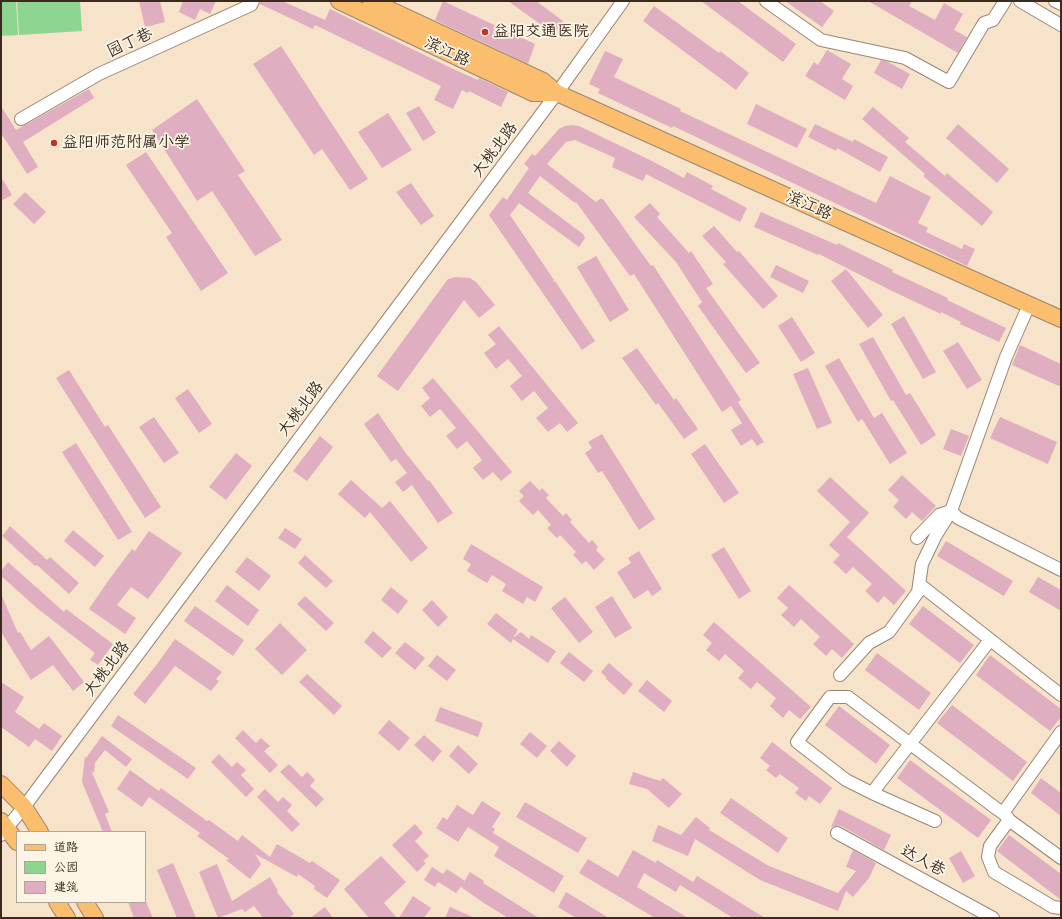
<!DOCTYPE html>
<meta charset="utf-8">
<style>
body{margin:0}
#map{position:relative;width:1062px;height:919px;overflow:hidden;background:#f7e3ca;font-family:Caveat,"LXGW WenKai TC",sans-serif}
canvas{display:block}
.frame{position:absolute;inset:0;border:2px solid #3b2a1e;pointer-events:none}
.legend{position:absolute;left:16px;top:831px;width:130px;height:72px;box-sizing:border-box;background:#fcf5e5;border:1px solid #afa495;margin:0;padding:5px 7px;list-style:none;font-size:12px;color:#3b2a1e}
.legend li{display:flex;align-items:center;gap:8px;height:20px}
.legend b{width:20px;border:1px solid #afa495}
</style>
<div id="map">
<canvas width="1062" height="919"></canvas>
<div class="frame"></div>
<ul class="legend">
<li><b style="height:5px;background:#fbbd6e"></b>道路</li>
<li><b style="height:11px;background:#8dd591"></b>公园</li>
<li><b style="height:11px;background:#dfaec0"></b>建筑</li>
</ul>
</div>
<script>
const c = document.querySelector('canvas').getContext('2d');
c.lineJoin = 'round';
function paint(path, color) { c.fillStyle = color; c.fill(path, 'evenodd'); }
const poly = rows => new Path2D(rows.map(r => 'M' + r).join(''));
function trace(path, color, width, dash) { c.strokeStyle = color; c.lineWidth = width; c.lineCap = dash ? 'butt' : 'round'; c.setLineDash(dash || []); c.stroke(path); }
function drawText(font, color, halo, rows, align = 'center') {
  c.font = font + ' Caveat,"LXGW WenKai TC",sans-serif'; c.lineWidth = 3.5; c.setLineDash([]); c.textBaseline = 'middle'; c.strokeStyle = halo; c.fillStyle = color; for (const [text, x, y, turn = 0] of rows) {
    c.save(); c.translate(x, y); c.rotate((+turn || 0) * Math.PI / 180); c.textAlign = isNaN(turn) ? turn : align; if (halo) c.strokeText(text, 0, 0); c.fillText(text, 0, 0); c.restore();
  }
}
const green = poly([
 [1,1,16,1,18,35,1,36],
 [17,1,80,1,82,31,19,35]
]);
const building = poly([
 [139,1,160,1,165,22,145,27],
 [183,1,216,1,210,14,200,9,195,20,179,12],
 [260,1,282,1,325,20,330,9,451,68,478,80,479,78,508,92,501,107,469,91,468,93,462,90,453,109,434,100,441,86,315,25,313,29,260,4],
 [443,1,535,44,528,64,435,20],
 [508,1,536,1,563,21,554,34],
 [701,1,738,1,796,44,783,62],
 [785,1,820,1,834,11,822,27],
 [868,1,912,1,909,6,935,20,944,3,963,14,954,30,967,37,958,53],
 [654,6,719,53,720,51,749,73,736,90,643,21],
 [281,46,368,179,350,190,322,149,314,155,253,64],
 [827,50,851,64,842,79,853,86,845,100,805,76,814,62,818,65],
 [605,51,623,59,614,77,681,109,680,111,876,203,890,176,931,197,918,223,928,228,926,232,962,249,964,244,975,249,967,266,673,126,672,128,598,93,600,89,589,84],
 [881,60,888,62,910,74,902,89,874,73],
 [89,89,94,98,23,142,38,167,27,174,1,133,1,106,16,130],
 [197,99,245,171,238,175,282,240,255,256,212,191,197,201,152,130],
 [756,104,807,129,797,148,747,124],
 [419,106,436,133,423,141,406,113],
 [873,107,909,138,905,142,945,176,947,173,993,212,982,226,923,176,925,174,862,119],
 [388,113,412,150,382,168,358,132],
 [815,124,853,142,854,139,888,157,880,172,837,148,836,151,808,137],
 [958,124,1009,169,997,183,946,138],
 [571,125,579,126,652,161,684,178,687,172,713,186,711,189,747,208,740,222,646,174,643,181,612,167,615,158,575,140,566,142,547,164,596,202,600,199,603,199,651,266,653,265,741,400,738,402,764,442,757,446,752,439,741,446,731,430,742,423,731,406,722,412,634,274,630,276,576,202,575,203,540,176,528,193,583,234,585,238,579,247,519,203,510,215,554,280,553,282,555,281,595,341,582,350,489,215,503,197,507,200,529,168,524,164,532,154,535,156,559,129,565,126],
 [146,152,228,273,201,291,166,237,172,233,126,165],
 [1,177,12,195,1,201],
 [411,183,434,216,421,225,396,192],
 [25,192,46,212,34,224,13,204],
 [650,203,660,214,657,217,689,253,691,251,713,284,706,288,760,363,746,373,698,306,702,302,676,262,634,217],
 [761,212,837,245,838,243,893,270,892,272,948,298,947,300,1006,328,999,342,960,324,961,322,941,312,941,314,890,290,819,254,818,255,754,227],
 [714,226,737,252,739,251,778,296,763,309,723,264,726,262,702,236],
 [596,256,629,310,610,322,577,267],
 [776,265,809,281,803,293,770,277],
 [846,269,883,315,868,328,831,281],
 [456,277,470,278,476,282,495,305,479,318,464,300,398,391,377,376,448,279],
 [904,316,936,372,923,379,891,324],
 [792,317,815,353,801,362,778,326],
 [499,326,578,423,567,432,560,423,548,432,536,418,548,408,534,391,522,401,510,386,522,376,508,359,496,369,484,353,496,344,488,335],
 [873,337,906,395,910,393,936,435,921,445,893,400,891,401,859,344],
 [958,342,982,380,967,389,943,351],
 [1020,345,1061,364,1061,387,1012,365],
 [637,348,674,400,676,398,698,429,684,439,658,403,656,405,622,358],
 [839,358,874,418,882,413,907,453,890,464,862,419,858,422,825,366],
 [808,368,832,423,817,429,793,374],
 [69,370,105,427,108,425,161,507,145,518,56,378],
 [433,378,512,472,501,481,493,472,483,480,473,468,482,460,467,441,457,449,446,436,456,428,440,409,430,417,421,406,430,398,422,388],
 [188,389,212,424,199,433,175,398],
 [378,413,405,452,428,481,429,480,453,513,438,523,412,485,403,492,395,482,407,473,396,459,391,462,364,424],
 [154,417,179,453,164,463,139,427],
 [1000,417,1057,442,1048,464,990,438],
 [951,429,969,436,961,456,943,449],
 [602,434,655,519,639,530,602,471,598,473,585,453,592,448,588,442],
 [320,436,333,447,307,481,293,471],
 [76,443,132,532,118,540,62,452],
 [705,444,739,493,724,503,691,454],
 [236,453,252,466,226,500,209,487],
 [902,475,936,506,922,521,912,512,906,519,893,507,899,500,888,490],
 [830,477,869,513,847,537,906,591,894,605,884,596,878,603,865,591,872,584,853,567,846,574,833,562,840,555,829,545,850,522,817,491],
 [351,480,382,508,390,501,428,548,411,562,370,512,365,518,338,494],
 [530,481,540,491,542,488,549,495,546,498,563,516,566,513,572,520,570,522,589,543,592,540,598,547,596,550,605,559,594,570,586,561,582,564,573,555,576,552,560,535,557,538,547,528,551,525,538,510,533,515,519,501,524,496,519,491],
 [10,526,47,560,50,557,79,583,69,594,37,565,35,566,2,536],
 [285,528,302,539,295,549,278,538],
 [73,530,104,556,95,567,64,541],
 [149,531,182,553,148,599,131,587,117,605,136,618,125,634,89,609,108,581,132,549,135,551],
 [946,541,1013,581,1004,596,937,556],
 [471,544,543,587,535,602,527,597,523,604,502,591,506,584,492,575,487,583,467,571,471,564,463,559],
 [724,547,751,591,739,599,711,555],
 [639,551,662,589,652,596,648,590,634,599,617,572,631,563,628,558],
 [305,555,333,581,326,588,298,563],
 [247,557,271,576,259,591,235,572],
 [8,562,64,612,66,609,113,644,98,665,90,660,95,653,38,609,1,576,1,571],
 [1038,577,1061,590,1061,611,1029,592],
 [227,585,259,610,248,626,215,601],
 [789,585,854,644,842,658,832,649,826,656,813,644,820,637,801,619,794,627,781,615,788,608,777,598],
 [391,587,408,601,398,614,381,600],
 [1,594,18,633,20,632,31,650,49,636,84,682,73,691,53,665,31,680,1,632],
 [305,596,334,623,326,631,297,604],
 [612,596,632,628,615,638,595,607],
 [565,597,593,632,579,643,551,608],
 [432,600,448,617,438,627,422,610],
 [195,606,244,640,233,656,184,621],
 [923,606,974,645,960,663,909,624],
 [496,613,518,630,513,638,521,632,529,639,531,635,556,651,548,663,513,639,511,643,487,624],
 [714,622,811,707,800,719,789,710,783,718,770,706,776,698,757,682,751,689,738,678,744,671,725,654,719,661,706,650,712,643,703,635],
 [280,623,307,650,282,675,255,649],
 [373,631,392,648,382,658,364,642],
 [175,639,222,672,216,679,219,681,211,691,175,666,145,704,133,694,158,663],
 [405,642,425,658,415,670,395,653],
 [569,652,593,671,584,682,560,663],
 [877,653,931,693,919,710,865,670],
 [437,655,456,670,447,681,428,666],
 [990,655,1061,709,1061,717,1050,731,976,675],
 [609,663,633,684,624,695,606,679,607,678,601,672],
 [307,674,342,706,334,715,299,682],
 [647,680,672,701,664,712,638,691],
 [1,682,24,697,15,712,39,729,44,723,62,736,52,751,35,739,29,747,1,727],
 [952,705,1027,762,1013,781,937,723],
 [839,706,890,745,876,764,825,725],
 [440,707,483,723,478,737,435,721],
 [118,715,196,768,188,779,111,726],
 [389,720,410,738,399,751,378,733],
 [243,730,256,743,261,738,270,746,264,751,278,765,270,773,235,738],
 [530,732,547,746,537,758,520,744],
 [424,735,442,751,433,762,414,745],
 [102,736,132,759,126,767,105,750,95,763,94,773,91,770,109,812,105,814,112,832,103,832,82,782,85,756,86,758],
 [559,741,576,756,567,767,550,751],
 [772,742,832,788,820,804,809,796,806,801,795,793,799,788,780,774,776,778,766,770,770,766,760,758],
 [458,745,478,764,469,774,449,756],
 [219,754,232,767,237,762,246,770,241,775,254,789,246,797,211,762],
 [910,760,991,820,978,838,897,778],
 [289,764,302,777,307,772,315,780,310,786,324,799,316,807,280,772],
 [130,770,159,791,161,788,207,821,209,820,238,841,242,835,270,857,277,844,310,863,312,861,340,880,327,898,314,889,315,886,298,874,297,877,268,861,270,857,268,861,255,854,261,864,250,879,226,860,229,859,197,836,200,833,149,797,142,807,117,789],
 [633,772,660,781,663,778,682,794,669,808,647,789,629,784],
 [1041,778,1061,793,1061,816,1031,793],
 [265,789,278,802,283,797,292,805,287,811,300,824,292,832,257,797],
 [731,798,788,838,778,853,720,813],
 [482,801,501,813,492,827,495,829,493,833,564,876,554,893,494,856,499,847,468,827,458,842,436,828,443,817,447,820,457,805,473,815],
 [525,802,587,838,578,853,516,817],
 [839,809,891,835,884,850,841,826,836,826,831,827],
 [696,817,710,828,709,830,769,866,838,893,856,871,846,867,853,850,876,863,869,878,853,897,846,891,838,911,760,880,695,839,688,856,652,841,658,825,681,835],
 [415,824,423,833,415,841,429,856,423,861,426,863,417,872,392,845],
 [1009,835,1061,874,1061,900,997,851],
 [633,850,656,863,657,860,693,882,697,876,765,918,733,918,680,885,676,892,644,873,637,887,688,918,655,918,579,873,588,859,618,877],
 [961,851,975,876,963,883,949,858],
 [381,856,406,882,384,903,397,918,369,918,344,889],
 [173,863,191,906,196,918,177,918,157,870],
 [217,864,232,901,270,877,278,891,277,892,294,914,289,918,263,918,254,906,245,912,242,909,218,918,199,872],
 [432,867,443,874,447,869,465,881,456,893,438,882,435,887,424,880],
 [470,872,484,881,483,883,539,918,508,918,484,903,461,887],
 [566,892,609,918,576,918,558,907],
 [413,896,431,908,424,918,399,918],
 [128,902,146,902,153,918,134,918],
 [325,907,333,918,310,918],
 [450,907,475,918,445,918]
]);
const minor = poly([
 [766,1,821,40,905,58,949,82,984,23,993,20,1005,1],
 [1020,1,1061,25],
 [1055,1,1061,4],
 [21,119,99,74,251,5,253,1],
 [917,538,939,515,951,511,958,518,1061,570],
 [919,584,1061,695],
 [840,675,869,643,889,632,918,592,922,564,936,535,951,511,1006,357,1029,305],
 [872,793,846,780,797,742,830,697,848,697,997,809,1003,813],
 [1008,818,1003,813,1061,732],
 [935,821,872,793,990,640],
 [837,833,993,918],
 [1,835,24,807,557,93,623,1],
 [1061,858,1009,820,990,846,988,857,994,872,1053,907,1061,908]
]);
const major = poly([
 [339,1,533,93,557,93,543,81,371,1],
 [557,93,1061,319],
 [1,784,24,807,40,832],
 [1,821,17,842],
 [57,902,67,918],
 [85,902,95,918]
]);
const markers = [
 [485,32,4,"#c8321e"],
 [54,143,4,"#c8321e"]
];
const poiNames = [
 ["益阳交通医院",493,32],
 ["益阳师范附属小学",62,143]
];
const streetNames = [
 ["园丁巷",130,43,-25],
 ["滨江路",447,52,25],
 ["大桃北路",495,150,-53],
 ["滨江路",809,206,24],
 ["大桃北路",301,409,-53],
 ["大桃北路",107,669,-53],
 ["达人巷",923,861,28]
];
paint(green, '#8dd591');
paint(building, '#dfaec0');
trace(minor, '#998674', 14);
trace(major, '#998674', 18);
trace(minor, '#fff', 12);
trace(major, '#fbbd6e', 16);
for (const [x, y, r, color] of markers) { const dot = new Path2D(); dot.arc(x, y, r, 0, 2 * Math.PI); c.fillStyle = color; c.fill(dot); trace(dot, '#fcf5e5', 1.5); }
drawText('16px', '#3b2a1e', '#fcf5e5', poiNames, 'left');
drawText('16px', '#3b2a1e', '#fcf5e5', streetNames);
</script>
